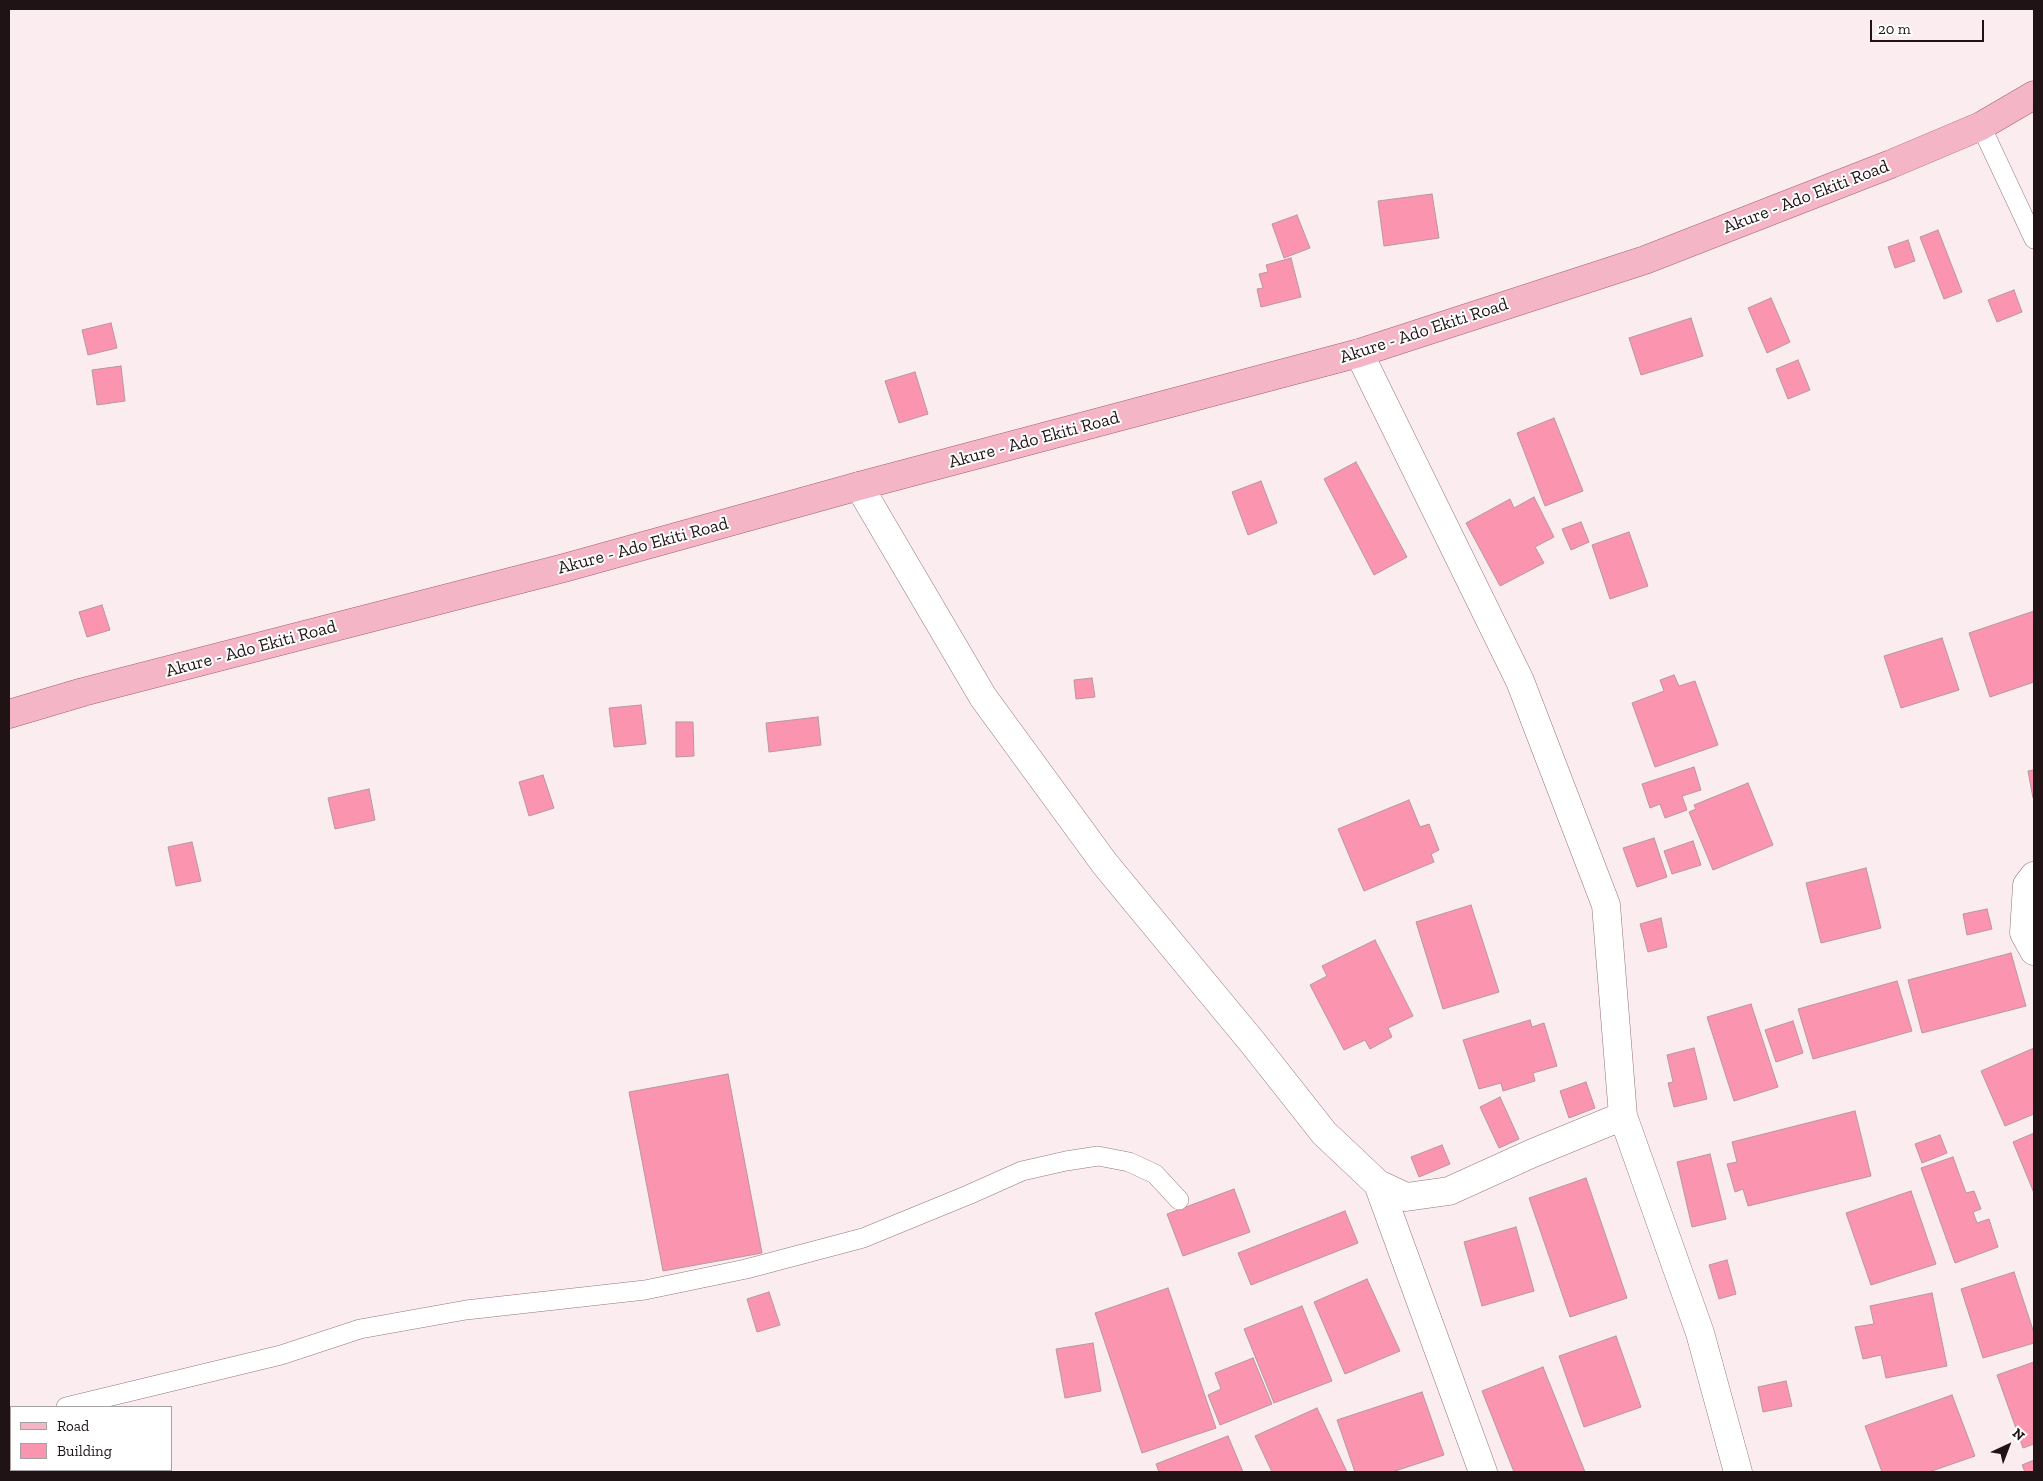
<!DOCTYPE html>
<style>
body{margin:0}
#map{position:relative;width:2043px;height:1481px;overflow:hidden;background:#fbecef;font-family:"Zilla Slab",serif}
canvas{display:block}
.frame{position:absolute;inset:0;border:10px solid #1f1316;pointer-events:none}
.legend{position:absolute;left:10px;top:1406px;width:162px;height:65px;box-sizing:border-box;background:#fff;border:1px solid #a5a1a2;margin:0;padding:6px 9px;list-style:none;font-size:15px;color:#1f1316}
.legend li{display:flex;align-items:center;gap:10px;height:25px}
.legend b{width:25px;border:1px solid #a5a1a2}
.north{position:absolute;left:1983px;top:1421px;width:50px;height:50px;-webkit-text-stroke:4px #fff;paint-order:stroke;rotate:43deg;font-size:14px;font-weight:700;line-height:20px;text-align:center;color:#1f1316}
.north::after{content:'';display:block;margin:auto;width:18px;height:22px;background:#1f1316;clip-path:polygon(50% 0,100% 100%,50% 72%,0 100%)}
.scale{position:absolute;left:1870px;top:20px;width:114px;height:22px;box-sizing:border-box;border:2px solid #1f1316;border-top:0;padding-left:6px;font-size:15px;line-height:18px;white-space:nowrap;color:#1f1316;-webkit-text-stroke:4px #fff;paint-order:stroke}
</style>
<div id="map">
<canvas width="2043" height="1481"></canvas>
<div class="frame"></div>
<ul class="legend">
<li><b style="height:6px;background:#f4b6c7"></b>Road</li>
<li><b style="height:14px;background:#fb95af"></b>Building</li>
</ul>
<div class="north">N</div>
<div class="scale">20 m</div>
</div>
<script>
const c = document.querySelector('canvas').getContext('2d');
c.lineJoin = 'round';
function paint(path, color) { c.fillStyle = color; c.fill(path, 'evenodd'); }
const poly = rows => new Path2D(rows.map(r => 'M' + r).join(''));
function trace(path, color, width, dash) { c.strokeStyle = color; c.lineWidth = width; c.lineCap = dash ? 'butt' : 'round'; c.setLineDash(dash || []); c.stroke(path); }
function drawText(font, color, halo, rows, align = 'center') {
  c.font = font + ' "Zilla Slab",serif'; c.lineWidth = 4; c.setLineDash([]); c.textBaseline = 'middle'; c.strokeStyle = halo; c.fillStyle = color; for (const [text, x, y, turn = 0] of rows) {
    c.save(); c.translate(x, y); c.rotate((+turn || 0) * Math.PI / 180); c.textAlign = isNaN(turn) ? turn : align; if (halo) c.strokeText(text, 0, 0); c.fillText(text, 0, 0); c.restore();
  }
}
const building = poly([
 [1432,194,1439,238,1384,246,1378,201,1432,194],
 [1297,215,1310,248,1284,258,1272,224,1297,215],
 [1938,230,1962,292,1944,299,1920,237,1938,230],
 [1908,240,1915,261,1895,268,1888,247,1908,240],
 [1291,258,1301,297,1261,307,1257,289,1263,288,1259,274,1268,272,1266,265,1291,258],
 [2014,290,2022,312,1997,322,1988,300,2014,290],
 [1771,298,1790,342,1767,353,1748,308,1771,298],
 [1691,318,1703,356,1641,375,1629,338,1691,318],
 [111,323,117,348,88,355,82,330,111,323],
 [1798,360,1810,390,1788,399,1776,369,1798,360],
 [121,366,125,401,97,405,92,370,121,366],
 [915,372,928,414,899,423,885,381,915,372],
 [1554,418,1583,491,1545,506,1517,433,1554,418],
 [1356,462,1407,557,1374,575,1324,479,1356,462],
 [1261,481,1277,523,1248,535,1232,492,1261,481],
 [1534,497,1554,537,1535,547,1544,563,1500,586,1466,523,1510,499,1514,508,1534,497],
 [1581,522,1589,542,1571,550,1562,529,1581,522],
 [1629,532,1648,586,1610,599,1592,545,1629,532],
 [102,605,110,630,87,637,79,612,102,605],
 [2034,611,2034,682,1990,697,1969,633,2034,611],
 [1942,638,1959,690,1901,708,1884,656,1942,638],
 [1674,675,1679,686,1695,681,1718,745,1655,767,1632,703,1664,691,1660,680,1674,675],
 [1092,678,1095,697,1076,699,1074,680,1092,678],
 [641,705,646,744,614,747,609,708,641,705],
 [818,717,821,745,769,752,766,723,818,717],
 [676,722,693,722,694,756,676,757,676,722],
 [1694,767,1701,790,1682,796,1687,810,1665,818,1660,804,1650,808,1642,784,1694,767],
 [2034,770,2034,798,2033,798,2028,771,2034,770],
 [543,775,554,808,529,816,519,782,543,775],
 [1748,783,1773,845,1713,870,1689,812,1696,809,1694,805,1748,783],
 [369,789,375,820,335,829,328,798,369,789],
 [1409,800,1420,827,1429,824,1439,850,1431,854,1434,862,1364,891,1338,829,1409,800],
 [1654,838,1667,877,1637,887,1623,848,1654,838],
 [1693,841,1701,865,1672,874,1664,851,1693,841],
 [192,842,201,881,176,886,168,847,192,842],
 [1866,868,1881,928,1821,943,1806,883,1866,868],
 [1471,905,1499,992,1443,1009,1416,922,1471,905],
 [1987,909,1992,929,1967,935,1963,914,1987,909],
 [1661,918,1667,947,1648,952,1640,924,1661,918],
 [1375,940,1413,1016,1388,1028,1392,1037,1370,1049,1365,1040,1344,1050,1310,985,1327,976,1322,966,1375,940],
 [2011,953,2026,1006,1922,1033,1908,980,2011,953],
 [1897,981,1912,1031,1813,1059,1798,1009,1897,981],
 [1751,1004,1778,1087,1734,1101,1707,1017,1751,1004],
 [1530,1020,1532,1027,1544,1023,1557,1066,1533,1073,1535,1081,1503,1091,1501,1083,1479,1089,1463,1040,1530,1020],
 [1793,1021,1803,1053,1776,1062,1765,1030,1793,1021],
 [1694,1048,1707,1099,1674,1107,1668,1083,1673,1082,1667,1055,1694,1048],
 [2034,1048,2034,1114,2005,1126,1981,1071,2034,1048],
 [728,1074,762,1253,663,1271,629,1092,728,1074],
 [1586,1082,1595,1108,1569,1118,1560,1091,1586,1082],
 [1500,1097,1519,1139,1499,1148,1480,1107,1500,1097],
 [1855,1111,1871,1176,1748,1206,1743,1189,1735,1192,1727,1164,1737,1162,1732,1142,1855,1111],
 [2034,1133,2034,1193,2013,1142,2034,1133],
 [1940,1135,1947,1153,1922,1163,1915,1144,1940,1135],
 [1442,1145,1450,1164,1419,1177,1411,1157,1442,1145],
 [1710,1154,1726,1219,1692,1227,1677,1162,1710,1154],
 [1953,1157,1966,1193,1974,1191,1981,1209,1973,1212,1977,1223,1989,1219,1998,1247,1955,1263,1921,1168,1953,1157],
 [1586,1178,1627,1298,1570,1317,1529,1198,1586,1178],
 [1234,1189,1250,1232,1183,1256,1167,1214,1234,1189],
 [1911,1191,1936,1264,1871,1285,1846,1213,1911,1191],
 [1345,1211,1358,1243,1251,1285,1238,1253,1345,1211],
 [1516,1227,1534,1291,1482,1306,1464,1242,1516,1227],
 [1727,1260,1736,1294,1719,1299,1709,1265,1727,1260],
 [2014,1272,2034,1333,2034,1343,1983,1358,1961,1289,2014,1272],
 [1367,1279,1400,1351,1345,1374,1314,1302,1367,1279],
 [1168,1288,1216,1428,1142,1453,1095,1313,1168,1288],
 [769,1292,780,1325,757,1332,747,1299,769,1292],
 [1932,1293,1947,1366,1886,1378,1881,1355,1863,1359,1855,1327,1874,1324,1870,1306,1932,1293],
 [1302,1306,1332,1381,1274,1403,1244,1329,1302,1306],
 [1616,1336,1641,1407,1584,1427,1559,1356,1616,1336],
 [1093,1343,1101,1391,1065,1398,1056,1349,1093,1343],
 [1253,1358,1272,1404,1220,1425,1208,1395,1221,1389,1215,1373,1253,1358],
 [2034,1362,2034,1444,2023,1448,1997,1375,2034,1362],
 [1543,1367,1585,1472,1514,1472,1482,1391,1543,1367],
 [1786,1381,1792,1406,1763,1412,1758,1387,1786,1381],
 [1422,1392,1444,1455,1392,1472,1355,1472,1337,1420,1422,1392],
 [1952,1395,1975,1456,1929,1472,1882,1472,1865,1426,1952,1395],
 [1317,1408,1347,1472,1272,1472,1255,1436,1317,1408],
 [1228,1436,1243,1472,1159,1472,1156,1464,1228,1436],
 [2034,1460,2034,1472,2025,1472,2022,1465,2034,1460]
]);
const service = poly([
 [1981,126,2034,239],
 [66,1407,281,1355,360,1329,466,1310,645,1290,746,1269,863,1238,968,1195,1022,1171,1066,1161,1098,1156,1129,1162,1155,1174,1179,1200],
 [9,1420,11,1420]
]);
const minor = poly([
 [1359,353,1520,681,1606,905,1623,1116,1700,1333,1738,1472],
 [859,486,983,697,1105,864,1253,1043,1324,1133,1378,1184,1406,1197,1449,1191,1533,1153,1623,1116],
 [2034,876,2027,885,2024,933,2034,951],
 [1378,1184,1483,1472]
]);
const primary = poly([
 [9,714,83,692,564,568,859,486,1359,353,1645,260,1891,164,1981,126,2034,95]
]);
const streetNames = [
 ["Akure - Ado Ekiti Road",1806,197,-21],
 ["Akure - Ado Ekiti Road",1424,331,-18],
 ["Akure - Ado Ekiti Road",1034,440,-15],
 ["Akure - Ado Ekiti Road",643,546,-15],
 ["Akure - Ado Ekiti Road",251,649,-15]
];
paint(building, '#fb95af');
trace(building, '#b9969d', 1);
trace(service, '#96757c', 20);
trace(minor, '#96757c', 29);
trace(primary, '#a55e70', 29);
trace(service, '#fff', 19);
trace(minor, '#fff', 28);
trace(primary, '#f4b6c7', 28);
drawText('18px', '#1f1316', '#fff', streetNames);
</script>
